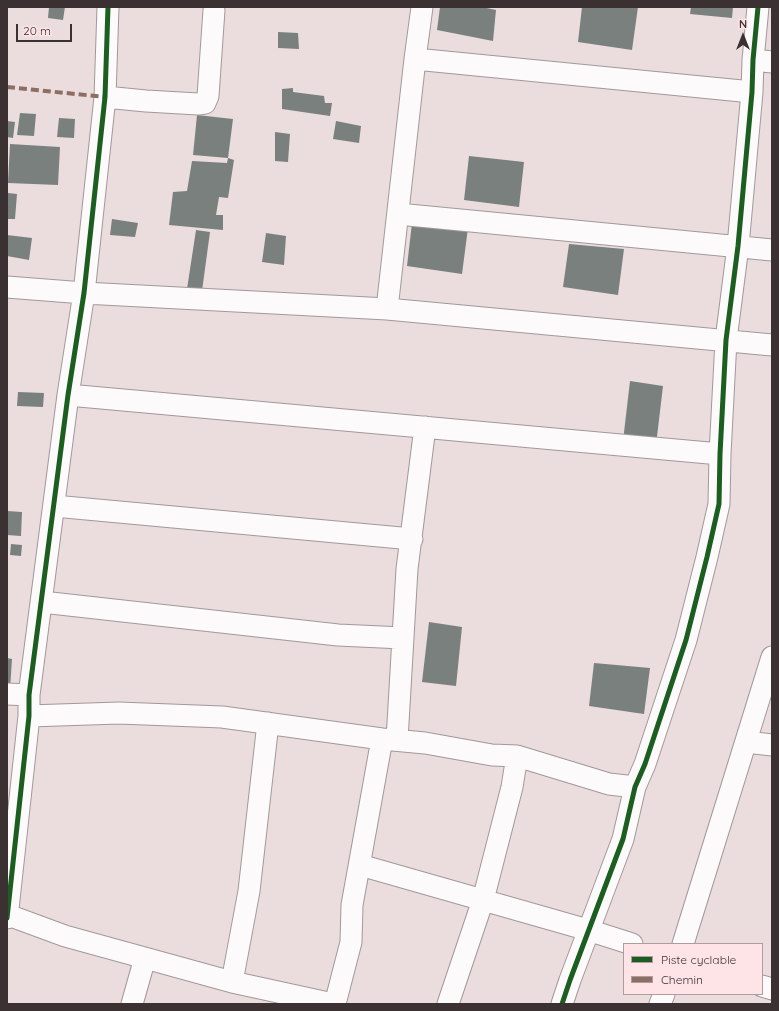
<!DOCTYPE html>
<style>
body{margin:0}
#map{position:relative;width:779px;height:1011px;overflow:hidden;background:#ebddde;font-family:Quicksand,sans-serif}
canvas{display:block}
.frame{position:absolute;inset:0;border:8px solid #3b3132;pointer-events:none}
.legend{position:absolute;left:623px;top:943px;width:140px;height:52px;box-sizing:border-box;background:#fee4e6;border:1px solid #b09c9e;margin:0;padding:5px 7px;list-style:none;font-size:12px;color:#3b3132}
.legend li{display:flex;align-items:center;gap:8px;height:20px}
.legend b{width:20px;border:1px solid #b09c9e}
.north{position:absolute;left:723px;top:16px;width:40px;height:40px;-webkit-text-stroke:3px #fee4e6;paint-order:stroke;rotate:0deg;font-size:11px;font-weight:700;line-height:16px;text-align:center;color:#3b3132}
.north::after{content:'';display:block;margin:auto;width:14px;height:18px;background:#3b3132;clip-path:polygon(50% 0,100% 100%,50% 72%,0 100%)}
.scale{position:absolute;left:16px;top:24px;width:56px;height:18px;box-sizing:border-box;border:2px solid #3b3132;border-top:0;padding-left:5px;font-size:12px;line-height:14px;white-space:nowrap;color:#3b3132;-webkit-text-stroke:3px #fee4e6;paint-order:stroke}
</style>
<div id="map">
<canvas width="779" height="1011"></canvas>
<div class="frame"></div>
<ul class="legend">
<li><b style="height:5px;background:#1b5e20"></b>Piste cyclable</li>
<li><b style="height:5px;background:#8d6e63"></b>Chemin</li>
</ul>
<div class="north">N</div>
<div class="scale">20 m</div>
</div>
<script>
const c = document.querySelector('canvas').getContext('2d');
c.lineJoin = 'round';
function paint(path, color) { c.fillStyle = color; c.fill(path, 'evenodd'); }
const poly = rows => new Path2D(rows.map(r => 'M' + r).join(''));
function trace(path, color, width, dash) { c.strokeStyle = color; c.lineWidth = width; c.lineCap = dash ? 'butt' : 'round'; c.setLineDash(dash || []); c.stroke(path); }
const building = poly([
 [49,7,65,7,63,20,48,18],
 [440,7,482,7,496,10,493,41,437,30],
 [582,7,638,7,632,50,578,42],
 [691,7,733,7,732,18,690,14],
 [278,32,298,33,299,49,278,48],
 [293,88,293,92,324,96,325,103,332,103,330,116,282,109,282,89],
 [20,113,36,114,34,136,17,135],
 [197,115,233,119,228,158,234,160,228,198,219,197,216,215,223,215,223,230,169,225,173,192,187,191,192,161,227,163,228,158,193,155],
 [59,118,75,119,74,138,57,137],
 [7,121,15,122,13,138,7,137],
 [336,121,361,126,359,143,333,139],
 [275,132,290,134,288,162,275,161],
 [10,144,60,147,58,185,8,183],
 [469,156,524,162,519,207,464,200],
 [8,193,17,194,15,219,7,219],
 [112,219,138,223,135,237,110,235],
 [412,223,468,228,462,274,407,266],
 [196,230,210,232,202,291,187,289],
 [266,233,286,236,284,265,262,262],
 [7,235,32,238,29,260,7,256],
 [569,244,624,249,618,295,563,287],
 [630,381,663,386,656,445,623,441],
 [18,392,44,393,43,407,17,406],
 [7,511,22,512,21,536,7,535],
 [11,544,22,545,21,556,10,555],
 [429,622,462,627,456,686,422,682],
 [7,658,12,659,10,690,7,690],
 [594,663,650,668,644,714,589,706]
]);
const street = poly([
 [415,59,752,92],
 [753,60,772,62],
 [105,97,146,101,198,104,205,103,208,96,214,10],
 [398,214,772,250],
 [7,287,84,293,387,309,772,345],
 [387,309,415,59,422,7],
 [68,395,720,454],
 [54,506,412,539],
 [42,602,338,635,403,638],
 [7,694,29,695],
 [29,716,119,713,222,717,382,739,425,743,492,755,517,756,609,784,635,787],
 [397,740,407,569,425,427],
 [746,742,772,745],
 [360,865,588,930,632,944],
 [8,915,65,936,232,982,333,1004],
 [7,918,29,716,29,695,68,395,84,293,105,97,108,7],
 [683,944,772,657],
 [232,982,249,891,268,723],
 [762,986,772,989],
 [132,1004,145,958],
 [335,1004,351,942,352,905,382,739],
 [448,1004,483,900,512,787,517,756],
 [562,1004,570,980,623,839,635,787,645,764,686,640,707,557,719,504,720,454,726,340,738,246,752,92,753,60,758,7],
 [660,1004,664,994]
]);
const quiet = poly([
 [7,87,105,97]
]);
const cycleway = poly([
 [7,918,29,716,29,695,68,395,84,293,105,97,108,7],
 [562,1004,570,980,623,839,635,787,645,764,686,640,707,557,719,504,720,454,726,340,738,246,752,92,753,60,758,7]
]);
paint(building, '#79807e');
trace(street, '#a29899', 23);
trace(street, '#fcfafa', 21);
trace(quiet, '#8d6e63', 4, [8, 4]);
trace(cycleway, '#1b5e20', 5);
</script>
